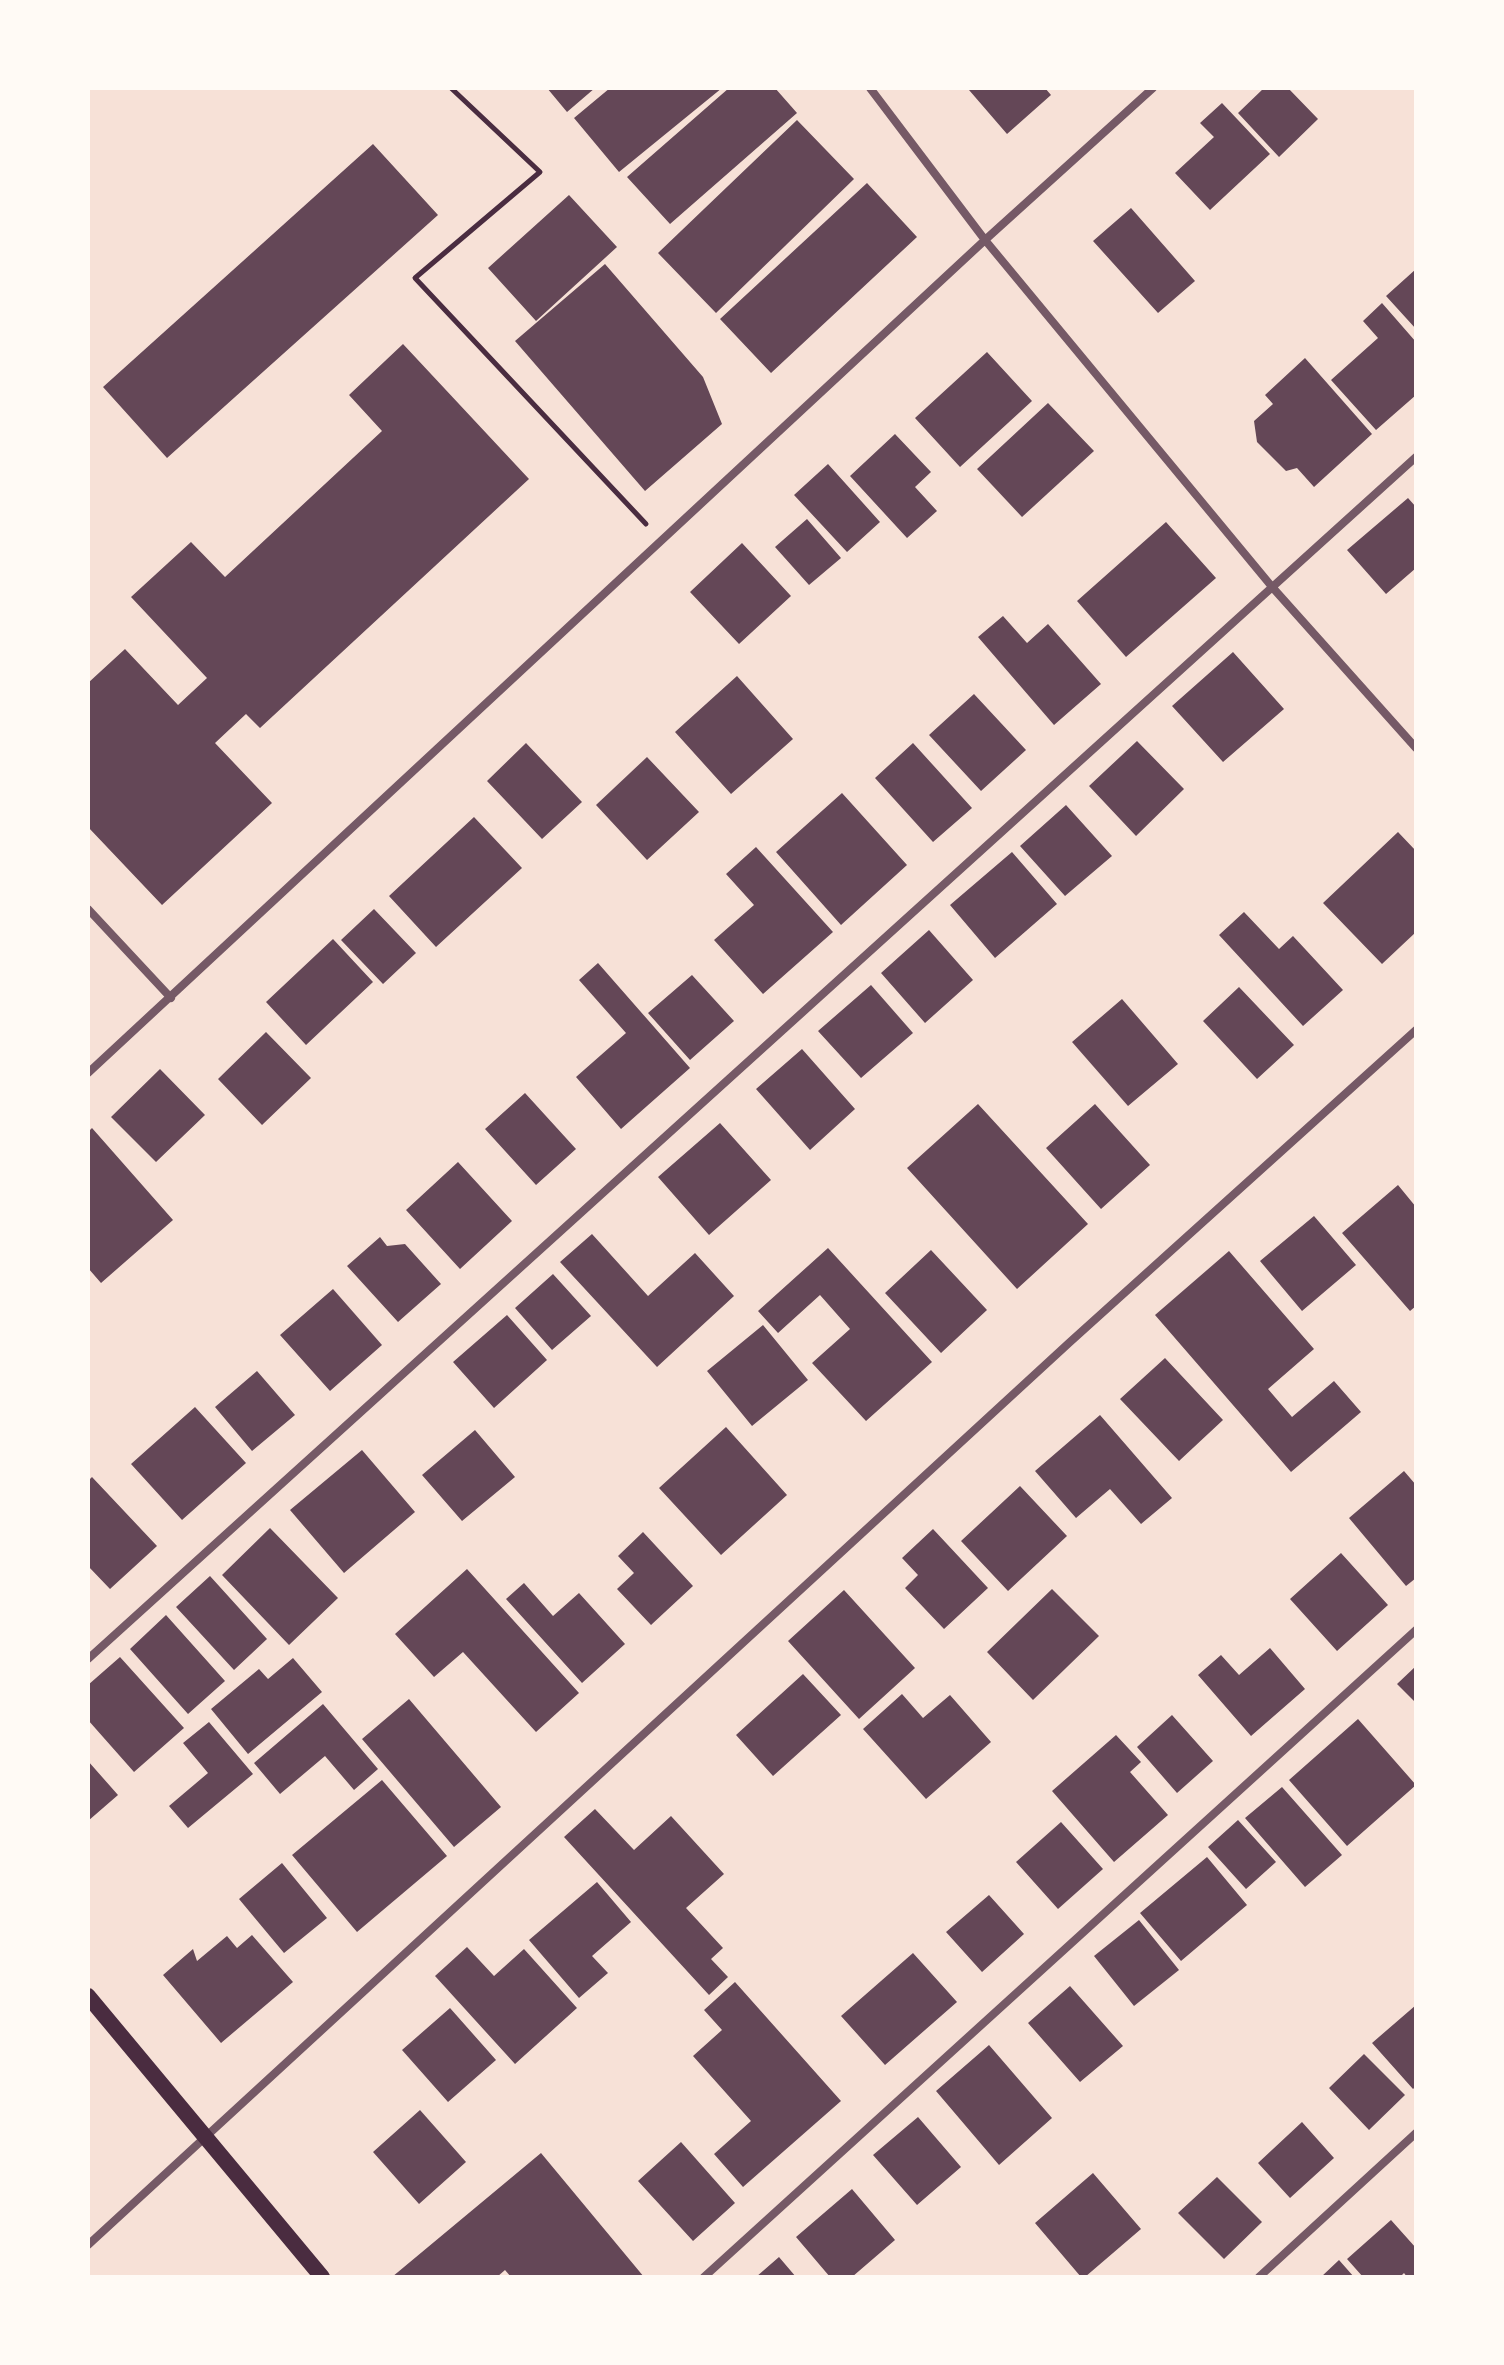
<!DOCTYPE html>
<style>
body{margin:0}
#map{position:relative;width:1504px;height:2365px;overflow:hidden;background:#f7e1d7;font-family:Overpass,sans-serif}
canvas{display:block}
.frame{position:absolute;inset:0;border:90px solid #fffaf5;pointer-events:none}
</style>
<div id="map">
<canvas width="1504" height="2365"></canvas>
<div class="frame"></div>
</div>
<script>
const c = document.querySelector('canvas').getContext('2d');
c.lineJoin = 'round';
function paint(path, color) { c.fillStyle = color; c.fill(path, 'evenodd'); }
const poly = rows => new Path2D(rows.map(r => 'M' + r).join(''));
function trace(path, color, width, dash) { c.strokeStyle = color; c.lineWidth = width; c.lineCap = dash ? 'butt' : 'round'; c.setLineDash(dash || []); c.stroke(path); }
const building = poly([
 [547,88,595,88,567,112],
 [610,88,722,88,619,172,574,118],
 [729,88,775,88,797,113,670,224,627,177],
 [971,88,1045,88,1051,95,1007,134,969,90],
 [1264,88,1288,88,1318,119,1279,157,1238,113],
 [1222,103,1270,154,1210,210,1175,173,1214,137,1200,123],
 [797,120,854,179,716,313,658,253],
 [373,144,438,215,167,458,103,387],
 [867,183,917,237,771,373,720,319],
 [569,195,617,247,536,321,488,268],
 [1131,208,1195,281,1158,313,1093,241],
 [605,264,703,377,722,424,645,491,515,341],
 [1416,269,1416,329,1386,296],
 [1382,303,1416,342,1416,395,1376,430,1331,380,1378,338,1363,321],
 [403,344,529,479,260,728,246,714,215,743,272,803,162,905,88,827,88,683,125,649,178,705,207,678,131,597,191,542,225,577,382,431,349,395],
 [987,352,1032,401,960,467,915,418],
 [1305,358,1372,434,1314,487,1297,468,1286,471,1257,442,1254,421,1273,404,1265,395],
 [1048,403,1094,451,1022,517,977,469],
 [895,434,931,472,915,487,937,511,907,538,850,476],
 [828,464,880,522,847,552,794,495],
 [1408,498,1416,507,1416,568,1386,594,1347,550],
 [807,519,841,558,809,585,775,547],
 [1166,522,1216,578,1126,657,1077,601],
 [742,543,791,596,739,644,690,592],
 [1003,616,1027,643,1048,624,1101,684,1054,725,978,637],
 [1233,652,1284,709,1223,762,1172,706],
 [737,676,793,739,731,794,675,732],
 [974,694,1026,750,981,791,929,735],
 [1137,741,1184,789,1136,836,1089,786],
 [526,743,582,802,542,839,487,781],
 [913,743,972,808,933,842,875,778],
 [647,757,699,812,647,860,596,805],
 [842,793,907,865,841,925,776,852],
 [1066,805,1112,856,1065,896,1020,846],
 [474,817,522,868,436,947,389,896],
 [1398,832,1416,851,1416,932,1382,964,1323,903],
 [756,847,833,932,763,994,714,940,754,905,726,874],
 [1012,852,1057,904,995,958,950,905],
 [374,909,416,953,383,984,341,940],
 [1244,912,1279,949,1293,936,1343,990,1303,1026,1219,935],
 [929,930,973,980,925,1023,881,973],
 [333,939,373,982,306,1045,266,1002],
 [598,963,690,1068,621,1129,576,1077,626,1033,579,980],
 [692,975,734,1021,690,1060,648,1013],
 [871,985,913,1033,861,1078,818,1031],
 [1239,987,1294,1045,1257,1079,1203,1021],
 [1122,999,1178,1064,1128,1106,1072,1042],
 [266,1032,311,1078,262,1125,218,1079],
 [802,1049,855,1109,810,1150,756,1089],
 [160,1069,205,1115,156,1162,111,1117],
 [525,1093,576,1149,536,1185,485,1129],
 [978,1104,1088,1224,1017,1289,907,1168],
 [1095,1104,1150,1165,1101,1209,1046,1148],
 [720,1123,771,1180,709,1235,658,1177],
 [92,1128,173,1220,101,1283,88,1268,88,1132],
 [458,1162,512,1221,460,1269,406,1210],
 [1398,1185,1416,1207,1416,1306,1410,1311,1342,1233],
 [1314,1216,1356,1265,1302,1311,1260,1261],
 [592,1234,648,1296,695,1253,734,1296,657,1367,560,1262],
 [380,1237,387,1246,405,1244,441,1284,398,1322,347,1266],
 [828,1248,932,1362,866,1421,812,1363,850,1329,820,1295,778,1333,758,1311],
 [931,1250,987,1310,941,1353,885,1293],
 [1229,1251,1314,1349,1268,1389,1292,1417,1334,1381,1361,1412,1291,1472,1155,1315],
 [553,1274,591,1316,552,1350,515,1308],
 [333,1289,382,1345,330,1391,280,1335],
 [507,1315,547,1360,494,1408,453,1362],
 [763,1325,808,1380,752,1426,707,1371],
 [1165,1358,1223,1420,1179,1461,1120,1399],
 [257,1371,295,1415,252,1451,215,1407],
 [195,1407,246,1463,182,1520,131,1464],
 [1100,1415,1172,1498,1141,1524,1110,1489,1076,1518,1035,1471],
 [726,1427,787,1495,721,1555,659,1488],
 [475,1430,515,1477,462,1521,422,1475],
 [362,1450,415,1512,344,1573,290,1510],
 [1404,1471,1416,1485,1416,1578,1406,1586,1349,1518],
 [92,1477,157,1546,110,1589,88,1566,88,1481],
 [1020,1486,1067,1536,1008,1591,961,1541],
 [270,1528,338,1598,289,1645,222,1575],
 [933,1529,988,1588,944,1629,905,1588,918,1575,902,1558],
 [643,1532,693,1586,651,1625,617,1589,634,1573,618,1556],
 [1341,1553,1388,1605,1337,1651,1290,1599],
 [467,1569,579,1693,536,1732,463,1652,434,1677,395,1634],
 [210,1576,267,1639,234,1670,176,1607],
 [524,1583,553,1616,579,1593,625,1644,582,1683,506,1599],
 [1052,1589,1099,1636,1033,1700,987,1652],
 [844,1590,915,1668,859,1719,788,1641],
 [166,1615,225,1681,188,1714,130,1649],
 [1270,1648,1305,1689,1251,1736,1198,1675,1221,1655,1239,1675],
 [120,1657,184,1728,134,1772,88,1720,88,1685],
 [293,1658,322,1692,248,1754,211,1709,259,1669,268,1679],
 [1416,1666,1416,1703,1397,1684],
 [803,1674,841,1715,773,1776,736,1735],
 [902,1694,923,1718,950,1695,991,1742,926,1799,863,1729],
 [409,1699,501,1807,454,1847,362,1739],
 [323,1704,378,1769,354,1790,325,1756,280,1794,254,1763],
 [1172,1715,1213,1761,1177,1793,1137,1747],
 [1358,1719,1416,1785,1347,1846,1289,1780],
 [209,1722,253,1774,188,1828,169,1806,208,1773,183,1743],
 [1116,1735,1141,1762,1130,1772,1168,1815,1114,1862,1052,1791],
 [88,1761,118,1795,88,1821],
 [382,1780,447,1856,357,1932,292,1855],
 [1282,1787,1342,1855,1305,1887,1245,1818],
 [595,1809,634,1850,671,1816,724,1874,686,1908,723,1948,711,1959,728,1977,709,1995,564,1837],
 [1238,1820,1276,1862,1246,1889,1208,1847],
 [1061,1822,1103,1869,1058,1909,1016,1862],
 [1207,1857,1247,1905,1181,1961,1140,1913],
 [282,1863,327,1918,284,1953,239,1899],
 [597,1882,631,1922,592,1956,608,1973,579,1998,529,1940],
 [989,1895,1024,1934,982,1972,946,1932],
 [1139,1920,1179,1970,1134,2006,1094,1956],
 [252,1935,293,1982,221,2043,163,1975,193,1949,197,1961,227,1936,237,1948],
 [467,1947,494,1976,524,1949,577,2008,515,2064,435,1976],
 [913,1953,957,2002,885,2065,841,2016],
 [735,1982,841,2101,743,2187,714,2154,751,2121,693,2056,722,2030,704,2010],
 [1070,1986,1123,2046,1080,2082,1028,2023],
 [1416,2005,1416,2086,1413,2089,1372,2043],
 [450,2008,496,2060,448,2102,402,2050],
 [989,2045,1052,2118,999,2165,936,2091],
 [1364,2054,1405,2095,1369,2130,1329,2088],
 [420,2110,466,2162,419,2204,373,2152],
 [918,2117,961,2167,917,2205,873,2155],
 [1302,2122,1334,2158,1290,2198,1258,2163],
 [681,2142,735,2203,693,2241,638,2181],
 [541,2153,644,2277,511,2277,505,2270,497,2277,392,2277],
 [1093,2173,1141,2229,1085,2277,1081,2277,1035,2223],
 [1217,2177,1262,2222,1224,2259,1178,2213],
 [852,2189,895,2240,852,2277,830,2277,796,2237],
 [1391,2220,1416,2248,1416,2277,1407,2277,1404,2273,1400,2277,1363,2277,1347,2259],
 [779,2257,796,2277,756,2277],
 [1339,2260,1354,2277,1321,2277]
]);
const path = poly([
 [451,88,540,172,415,278,646,524]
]);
const minor = poly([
 [870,88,985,240,1273,588,1416,748],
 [88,909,171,998],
 [88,1073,985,240,1153,88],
 [88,1659,1416,457],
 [88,2245,1070,1342,1416,1030],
 [704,2277,1416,1630],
 [1259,2277,1416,2133]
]);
const secondary = poly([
 [88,1996,322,2277]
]);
paint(building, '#644757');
trace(path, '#4a2c40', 5);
trace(minor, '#755966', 8);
trace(secondary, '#4a2c40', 16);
</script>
